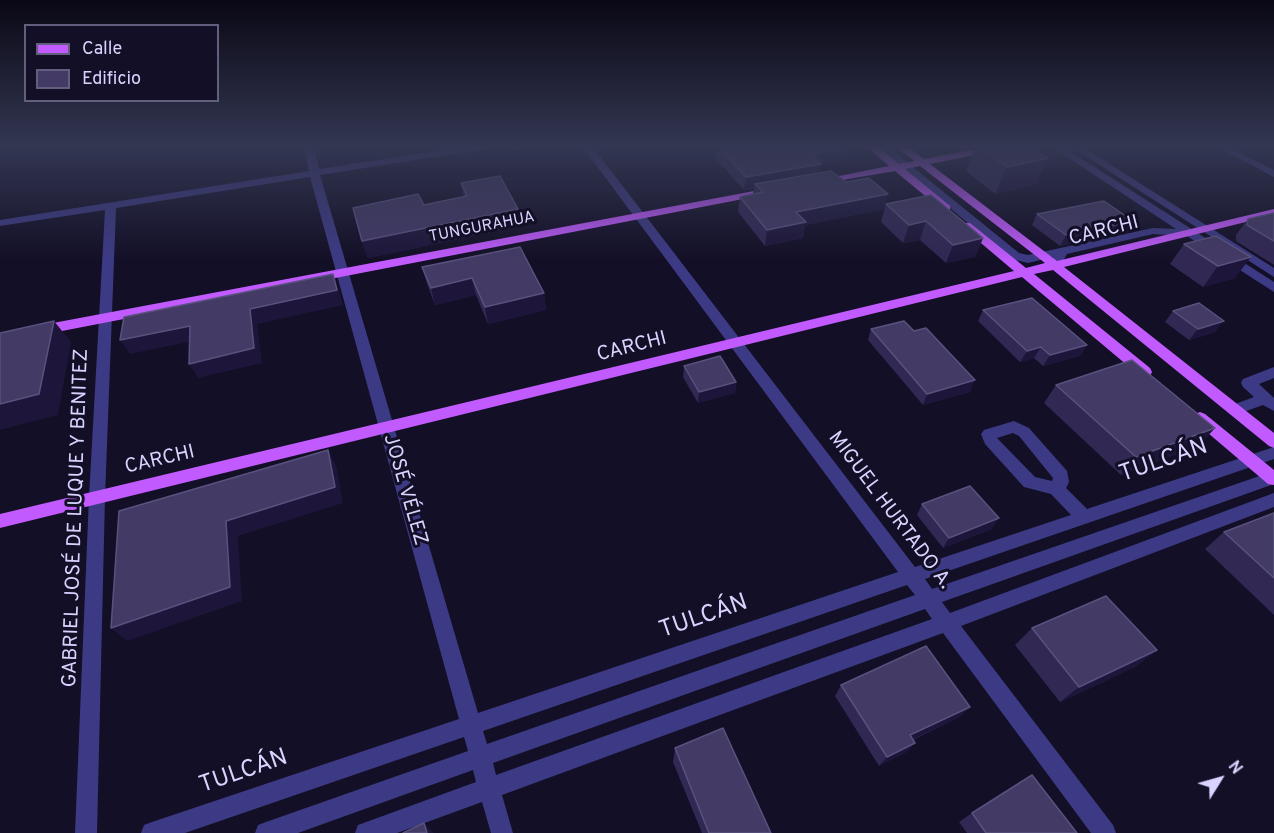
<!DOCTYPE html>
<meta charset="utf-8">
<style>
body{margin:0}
#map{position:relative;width:1274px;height:833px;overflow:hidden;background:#130f26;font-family:Overpass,sans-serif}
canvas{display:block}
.legend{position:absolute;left:24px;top:24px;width:195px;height:78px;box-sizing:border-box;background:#130f26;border:2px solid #625e7d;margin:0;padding:8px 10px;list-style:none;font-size:18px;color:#d9d4ff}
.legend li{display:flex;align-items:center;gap:12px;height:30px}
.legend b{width:30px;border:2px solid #625e7d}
.north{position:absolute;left:1190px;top:749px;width:60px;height:60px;-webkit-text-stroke:4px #130f26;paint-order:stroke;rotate:53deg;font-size:16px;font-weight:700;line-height:24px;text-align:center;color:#d9d4ff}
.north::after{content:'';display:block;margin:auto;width:21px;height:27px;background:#d9d4ff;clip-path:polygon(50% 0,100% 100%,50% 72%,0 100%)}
</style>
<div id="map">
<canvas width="1274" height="833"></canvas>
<ul class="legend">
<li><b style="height:8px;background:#c25bff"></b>Calle</li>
<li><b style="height:16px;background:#433a66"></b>Edificio</li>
</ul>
<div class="north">N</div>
</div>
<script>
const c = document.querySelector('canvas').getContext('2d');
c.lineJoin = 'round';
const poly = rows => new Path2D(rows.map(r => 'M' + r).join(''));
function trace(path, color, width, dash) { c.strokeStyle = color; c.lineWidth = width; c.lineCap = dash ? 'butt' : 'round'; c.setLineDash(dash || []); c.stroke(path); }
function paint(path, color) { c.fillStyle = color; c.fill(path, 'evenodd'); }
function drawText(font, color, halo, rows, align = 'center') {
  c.font = font + ' Overpass,sans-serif'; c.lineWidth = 6; c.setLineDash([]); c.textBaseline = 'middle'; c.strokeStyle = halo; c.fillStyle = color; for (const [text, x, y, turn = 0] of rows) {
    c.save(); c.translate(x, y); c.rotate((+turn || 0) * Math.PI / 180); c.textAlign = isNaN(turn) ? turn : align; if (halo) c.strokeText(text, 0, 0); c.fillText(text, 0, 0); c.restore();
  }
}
const path = poly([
 [501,149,524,146]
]);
const minor = poly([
 [304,146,314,146,319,169,469,146,491,146,486,149,320,175,478,713,898,572,582,146,592,146,915,567,1071,515,1051,494,1024,487,985,444,981,434,984,430,1014,421,1029,428,1067,471,1069,482,1066,488,1087,509,1274,447,1274,459,925,579,932,589,1274,471,1274,484,942,602,950,613,1274,493,1274,507,961,626,1113,825,1116,833,1091,833,943,633,502,795,513,833,491,833,482,802,397,833,355,833,358,825,476,782,473,770,298,833,255,833,258,825,266,822,468,751,464,737,185,833,141,833,144,825,152,822,459,719,310,177,116,208,105,497,97,833,75,833,89,497,105,210,0,226,0,220,309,171,304,146],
 [1013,433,1019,436,1053,478,1052,481,1035,477,997,438,1013,433],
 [907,585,915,595,487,744,483,731,907,585],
 [925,609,932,619,496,775,493,763,925,609],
 [876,146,887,146,1019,253,1028,255,1153,228,1176,229,1051,146,1062,146,1274,282,1274,292,1187,236,1153,234,1067,254,1062,263,1058,264,1054,263,1053,257,1028,263,1011,259,876,146],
 [1070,146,1081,146,1274,268,1274,277,1070,146],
 [1215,146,1227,146,1274,170,1274,177,1215,146],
 [1274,367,1274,378,1259,384,1274,398,1274,411,1263,405,1235,415,1230,414,1228,410,1230,406,1254,397,1243,387,1241,383,1243,379,1274,367]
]);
const major = poly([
 [866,146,877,146,899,164,914,161,896,146,907,146,924,159,991,146,1010,146,1005,149,930,164,1057,261,1274,209,1274,215,1064,267,1274,433,1274,448,1269,446,1053,270,1034,274,1150,368,1152,372,1150,376,1140,376,1022,277,0,528,0,514,1014,271,962,227,962,223,970,223,1026,268,1045,263,920,166,905,169,950,206,950,210,942,210,895,171,819,184,819,180,889,166,866,146],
 [770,188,774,189,774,193,0,343,0,333,770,188],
 [1200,412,1205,414,1274,470,1274,485,1268,484,1195,422,1192,418,1195,414,1200,412]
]);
const wall = poly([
 [717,146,843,160,821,164,819,173,846,182,888,194,884,209,805,225,803,238,765,246,738,212,740,197,753,194,754,189,744,190,716,159],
 [975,146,1030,146,1048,158,1035,185,995,194,966,171],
 [461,183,518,209,520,226,368,258,362,241,424,205,464,197],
 [886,204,983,238,975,257,946,263,920,240,903,243,881,222],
 [1274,213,1274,265,1236,241,1236,235,1248,219],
 [1037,214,1127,231,1060,246,1032,225],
 [1216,236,1235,278,1203,287,1170,264,1184,244],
 [422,267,544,293,546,310,488,324,476,295,435,305,427,284],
 [983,310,1087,345,1080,356,1043,366,1034,358,1020,362,978,321],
 [1173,311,1215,332,1189,340,1165,322],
 [871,329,970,392,923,405,868,340],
 [684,366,736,382,735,393,698,403,683,377],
 [1056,385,1215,428,1198,446,1121,475,1044,403],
 [922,504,992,529,943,548,917,515],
 [1274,513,1274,615,1205,549,1224,532],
 [1032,628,1157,650,1135,667,1060,702,1015,645],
 [841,685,970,707,959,717,913,740,915,743,906,752,879,766,835,696],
 [675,748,771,833,702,833,673,762],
 [972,813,1077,833,967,833,959,822]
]);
const shadedWall = poly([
 [846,148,843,160,821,164,819,177,755,184,754,189,744,190,746,177,811,154],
 [1048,158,1035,185,995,194,1007,167],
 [888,194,884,209,805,225,803,238,765,246,767,230,796,212],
 [518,209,520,226,368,258,362,241],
 [926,221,920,240,903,243,909,225],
 [1133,221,1127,231,1060,246,1066,235],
 [983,238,975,257,946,263,953,245],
 [1251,257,1235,278,1203,287,1218,266],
 [333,274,338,288,343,305,257,324,262,363,198,378,189,364,250,309],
 [472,278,476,295,435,305,431,288],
 [544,293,546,310,488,324,485,307],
 [54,321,71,342,58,415,0,430,0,404],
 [1224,321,1215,332,1189,340,1198,329],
 [190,326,198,340,130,354,120,340],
 [1087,345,1080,356,1043,366,1050,355],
 [1041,347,1034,358,1020,362,1027,351],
 [975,380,970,392,923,405,927,394],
 [736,382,735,393,698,403,699,392],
 [1215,428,1198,446,1121,475,1136,457],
 [328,450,336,465,343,503,238,536,242,601,127,641,111,628,226,521],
 [999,518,992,529,943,548,949,538],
 [1157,650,1135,667,1060,702,1079,687],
 [970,707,959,717,901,745,910,735],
 [915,743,906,752,879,766,887,757],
 [424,823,434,833,427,833]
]);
const building = poly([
 [717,146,846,146,846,148,811,154,821,164,746,177,717,146],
 [977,146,1030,146,1048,158,1007,167,977,146],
 [831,171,846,182,869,178,888,194,796,212,806,222,767,230,740,197,763,192,755,184,831,171],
 [500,176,518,209,362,241,353,208,418,194,424,205,467,196,461,183,500,176],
 [931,195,983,238,953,245,926,221,909,225,886,204,931,195],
 [1104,201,1133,221,1066,235,1037,214,1104,201],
 [1274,213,1274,241,1247,225,1248,219,1274,213],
 [1216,236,1251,257,1218,266,1184,244,1216,236],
 [520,247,544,293,485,307,472,278,431,288,422,267,520,247],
 [333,274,337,290,250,309,254,348,189,364,190,326,120,340,124,317,333,274],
 [1032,298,1087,345,1050,355,1041,347,1027,351,983,310,1032,298],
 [1199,303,1224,321,1198,329,1173,311,1199,303],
 [54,321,39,394,0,404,0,333,54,321],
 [904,321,914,331,926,328,975,380,927,394,871,329,904,321],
 [720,356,736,382,699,392,684,366,720,356],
 [1132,360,1215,428,1136,457,1056,385,1132,360],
 [328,450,335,487,226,521,230,587,111,628,119,511,328,450],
 [970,486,999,518,949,538,922,504,970,486],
 [1274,513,1274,578,1224,532,1274,513],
 [1106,596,1157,650,1079,687,1032,628,1106,596],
 [926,646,970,707,910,735,915,743,887,757,841,685,926,646],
 [723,728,771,833,709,833,675,748,723,728],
 [1032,775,1077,833,986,833,972,813,1032,775],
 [424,823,427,833,403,833,424,823]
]);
const farStreetnames = [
 ["TUNGURAHUA",482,228,-11]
];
const streetNames = [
 ["CARCHI",1104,232,-14],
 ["CARCHI",632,348,-14],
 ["CARCHI",160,461,-13],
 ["JOSÉ VÉLEZ",404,490,74],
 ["MIGUEL HURTADO A.",889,511,53],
 ["GABRIEL JOSÉ DE LUQUE Y BENITEZ",77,518,-88]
];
const nearStreetnames = [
 ["TULCÁN",1164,462,-19],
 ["TULCÁN",704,618,-19],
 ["TULCÁN",244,773,-19]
];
trace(path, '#2fb8b0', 3, [2, 4]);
paint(minor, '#3d3a85');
paint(major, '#c25bff');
paint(wall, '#312854');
paint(shadedWall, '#1d163a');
paint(building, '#433a66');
trace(building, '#5a527e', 1.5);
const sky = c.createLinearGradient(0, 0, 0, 262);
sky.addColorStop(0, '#0a0815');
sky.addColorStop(0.56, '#333752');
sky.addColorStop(1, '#33375200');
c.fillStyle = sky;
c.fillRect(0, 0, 1274, 262);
drawText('16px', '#d9d4ff', '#130f26', farStreetnames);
drawText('20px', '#d9d4ff', '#130f26', streetNames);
drawText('24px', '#d9d4ff', '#130f26', nearStreetnames);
</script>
